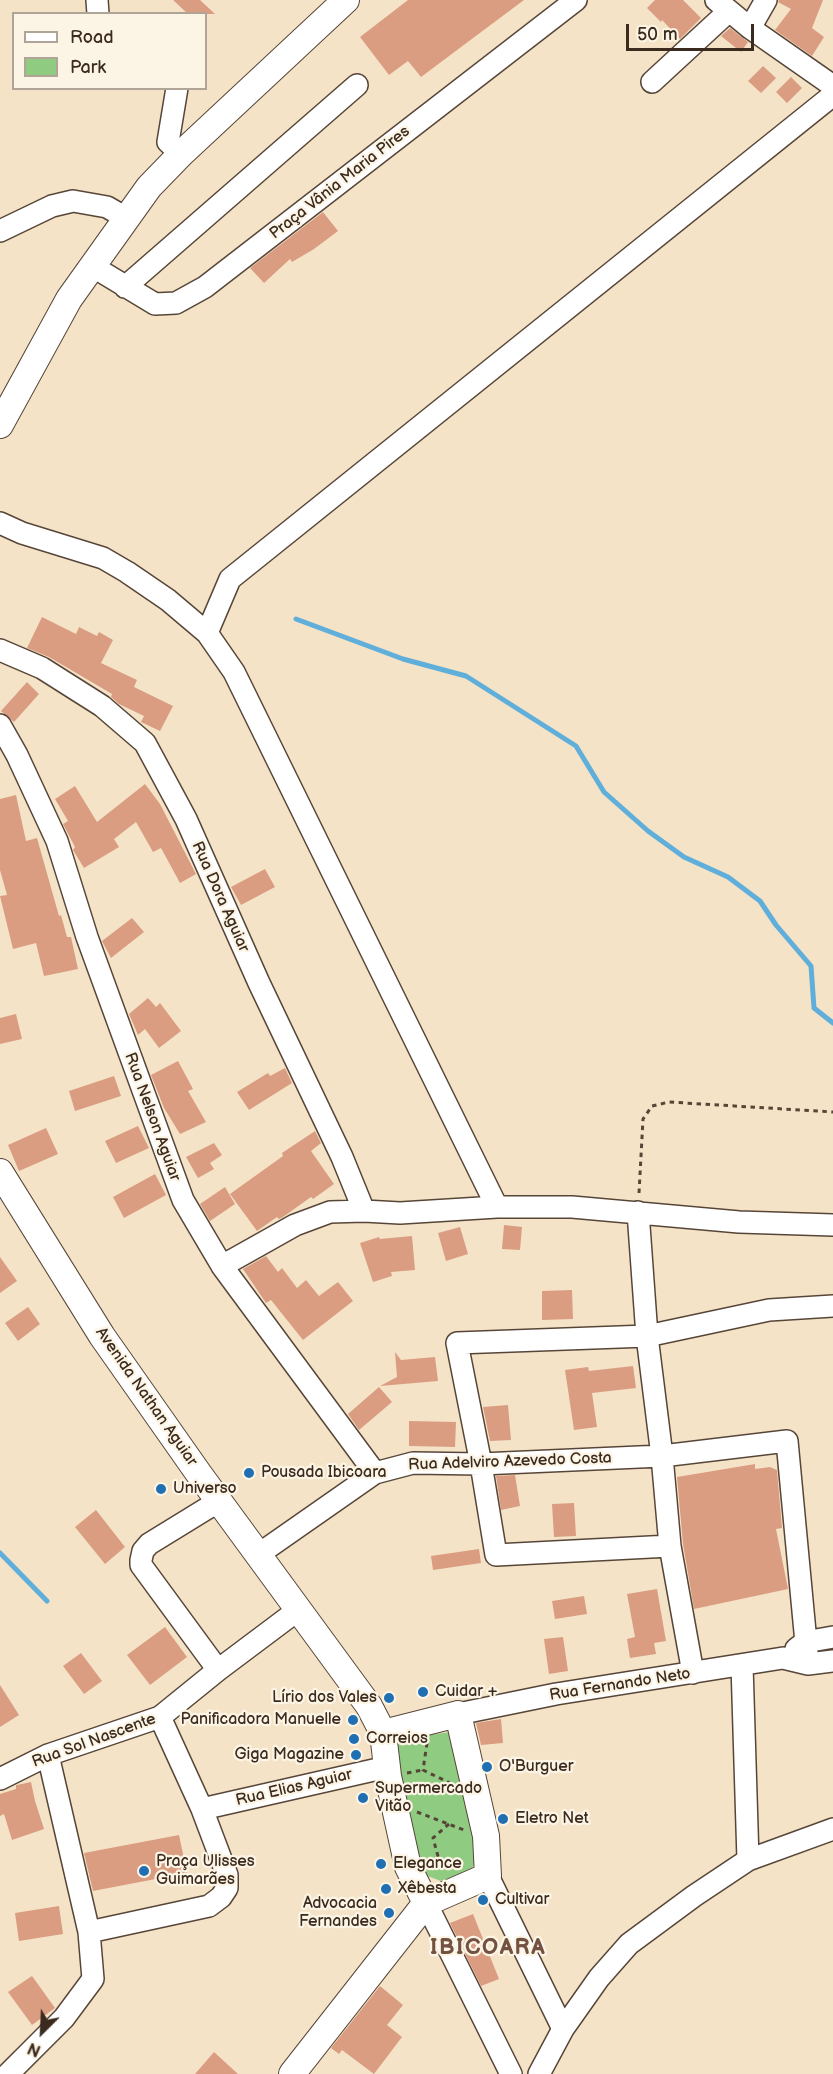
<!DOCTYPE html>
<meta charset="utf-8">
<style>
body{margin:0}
#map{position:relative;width:833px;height:2074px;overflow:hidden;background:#f5e3c8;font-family:"Balsamiq Sans",sans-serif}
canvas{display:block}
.legend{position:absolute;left:12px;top:12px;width:195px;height:78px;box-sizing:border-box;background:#fcf5e5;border:2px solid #afa495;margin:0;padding:8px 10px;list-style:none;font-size:18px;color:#3b2a1e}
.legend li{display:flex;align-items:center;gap:12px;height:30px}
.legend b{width:30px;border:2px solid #afa495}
.north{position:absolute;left:12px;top:2002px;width:60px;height:60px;-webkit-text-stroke:4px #fcf5e5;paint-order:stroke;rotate:204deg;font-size:16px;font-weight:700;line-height:24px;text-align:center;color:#3b2a1e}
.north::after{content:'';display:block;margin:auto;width:21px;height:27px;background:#3b2a1e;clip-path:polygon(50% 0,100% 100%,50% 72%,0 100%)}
.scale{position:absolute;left:626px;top:24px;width:128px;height:27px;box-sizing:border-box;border:3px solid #3b2a1e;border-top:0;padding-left:8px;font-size:18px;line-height:21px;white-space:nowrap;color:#3b2a1e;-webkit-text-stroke:4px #fcf5e5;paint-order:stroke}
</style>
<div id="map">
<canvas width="833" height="2074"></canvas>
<ul class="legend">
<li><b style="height:8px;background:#fff"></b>Road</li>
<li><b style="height:16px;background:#8fcc82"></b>Park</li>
</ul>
<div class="north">N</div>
<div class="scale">50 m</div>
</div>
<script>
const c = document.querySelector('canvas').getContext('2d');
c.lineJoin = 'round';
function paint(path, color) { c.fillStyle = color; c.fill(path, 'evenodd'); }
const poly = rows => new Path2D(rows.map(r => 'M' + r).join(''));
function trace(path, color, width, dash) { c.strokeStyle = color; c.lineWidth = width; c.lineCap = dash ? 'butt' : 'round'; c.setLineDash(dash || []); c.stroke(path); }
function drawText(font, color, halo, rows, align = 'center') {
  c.font = font + ' "Balsamiq Sans",sans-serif'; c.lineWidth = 4.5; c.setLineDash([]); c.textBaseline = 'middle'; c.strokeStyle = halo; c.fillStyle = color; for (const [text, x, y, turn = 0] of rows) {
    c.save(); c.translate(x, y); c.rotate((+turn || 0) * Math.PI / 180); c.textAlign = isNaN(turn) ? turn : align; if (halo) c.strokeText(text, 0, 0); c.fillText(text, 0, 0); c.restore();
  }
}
const green = poly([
 [458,1731,478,1852,472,1869,441,1881,422,1874,394,1740]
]);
const stream = poly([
 [296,619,403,659,466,676,576,746,604,792,648,831,684,857,728,877,760,901,776,925,811,966,814,1008,833,1023],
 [0,1553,47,1601]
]);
const building = poly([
 [173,0,200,0,215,14,188,14],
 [408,0,524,0,421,77,408,61,389,75,360,37],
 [655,0,683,0,701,18,680,39,662,20,661,22,647,8],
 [779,0,823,0,812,28,824,37,812,56,775,30,791,9,778,2],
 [730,28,748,42,741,52,721,36],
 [763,66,776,78,761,93,748,81],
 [791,77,802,88,787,103,776,92],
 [323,212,338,231,314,249,292,262,290,259,264,283,250,268],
 [42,617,76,634,79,627,97,636,99,632,113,640,101,663,137,680,134,687,173,706,160,731,141,722,144,716,119,704,111,697,112,694,49,657,27,648],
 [27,682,39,694,14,722,1,711],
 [145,784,160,804,196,874,180,883,161,848,153,852,136,822,114,839,119,847,84,868,73,850,75,847,63,824,68,821,55,799,75,786,97,822],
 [16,795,26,841,37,838,59,916,61,915,67,937,71,937,78,969,44,976,36,943,13,949,0,896,7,895,0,870,0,799],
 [265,869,275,887,241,905,231,887],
 [132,918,144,932,111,958,102,941],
 [148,998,156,1007,160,1003,181,1031,159,1048,145,1029,138,1035,129,1014],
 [16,1014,22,1039,0,1044,0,1018],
 [178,1061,193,1089,188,1091,206,1122,180,1134,164,1108,151,1075],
 [285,1068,292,1083,249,1110,237,1092,268,1073,270,1076],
 [114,1076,121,1096,75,1111,69,1091],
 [138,1126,149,1148,116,1163,105,1141],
 [46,1128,58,1154,19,1171,8,1145],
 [315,1131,321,1143,311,1151,334,1184,313,1199,311,1197,283,1217,279,1219,277,1217,257,1231,230,1194,283,1156,282,1153],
 [214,1143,222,1155,210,1163,214,1169,198,1178,186,1157],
 [155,1174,166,1195,124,1218,113,1197],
 [225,1187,235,1204,210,1221,200,1204],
 [504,1225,522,1227,520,1250,502,1249],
 [460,1227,468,1254,446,1261,438,1233],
 [412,1236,415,1270,391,1272,392,1276,373,1282,360,1243,379,1237,380,1239],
 [266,1256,278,1272,282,1268,297,1288,306,1280,319,1296,338,1282,353,1301,303,1340,271,1300,266,1303,243,1269],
 [0,1257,17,1281,0,1293],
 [572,1290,573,1319,542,1320,542,1291],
 [28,1307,40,1324,18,1341,5,1323],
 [395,1352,401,1360,435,1357,438,1381,380,1386,397,1377],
 [633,1366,636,1388,592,1393,597,1427,574,1430,565,1370,588,1367,589,1371],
 [379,1387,392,1402,359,1430,348,1414],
 [508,1405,511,1440,490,1441,483,1407],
 [409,1421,456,1422,455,1447,409,1446],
 [755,1464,755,1469,770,1467,777,1470,782,1528,776,1529,788,1589,694,1609,683,1544,677,1477],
 [515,1475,520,1506,501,1510,496,1476],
 [574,1503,576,1536,554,1537,552,1504],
 [96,1510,125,1547,105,1564,75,1527],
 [479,1549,481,1563,433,1570,431,1556],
 [657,1589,666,1641,654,1643,656,1654,630,1658,627,1639,635,1637,627,1594],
 [584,1596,587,1614,555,1619,552,1601],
 [165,1627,187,1657,150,1685,127,1655],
 [563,1637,568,1671,549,1674,544,1639],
 [81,1653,102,1681,84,1694,63,1666],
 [0,1685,19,1715,0,1727],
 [501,1719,503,1743,481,1745,476,1723],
 [31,1782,35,1801,44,1829,12,1840,4,1814,0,1816,0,1794,16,1789,16,1785,17,1785],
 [179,1835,187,1873,93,1891,84,1853],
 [59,1906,63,1934,19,1941,15,1913],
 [473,1914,499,1979,481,1986,450,1923],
 [32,1976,55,2008,32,2025,8,1992],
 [380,1986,403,2005,387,2025,402,2037,374,2074,342,2050,339,2054,331,2048],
 [214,2052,238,2074,195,2074]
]);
const path = poly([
 [639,1193,643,1119,652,1106,669,1102,833,1112],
 [427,1743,423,1770,454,1785],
 [407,1773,423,1770],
 [417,1812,464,1830],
 [449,1824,433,1838,439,1860,456,1868]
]);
const minor = poly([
 [97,0,98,14],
 [716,0,750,28,833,86],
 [750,28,766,0],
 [652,82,729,11],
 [177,88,168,142,181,154],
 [0,231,52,206,73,201,107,207,126,218],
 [92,266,155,304,176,303,205,287,576,0],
 [125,287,357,85],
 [0,523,22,533,103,558,127,572,168,600,207,633,234,672,497,1207],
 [207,633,230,579,833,95],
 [0,650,42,668,102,706,145,743,186,819,259,983,342,1157,364,1211],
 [0,725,17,755,57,841,87,937,183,1200,222,1266,375,1473],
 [638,1212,647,1336,662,1456,670,1546,693,1673],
 [222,1266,295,1225,330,1212,364,1211,400,1213,497,1207,572,1207,739,1222,833,1225],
 [670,1546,496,1555,481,1464,457,1343,647,1336,769,1310,833,1306],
 [259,1554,375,1473,413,1463,481,1464,662,1456,787,1441,808,1664],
 [796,1649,805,1642,833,1637],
 [742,1665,748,1860],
 [218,1670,141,1565,141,1560,143,1551,149,1544,219,1501],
 [458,1714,556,1694,783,1658,808,1664,833,1661],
 [0,1779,48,1755,160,1717,218,1670,298,1610],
 [202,1809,387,1767],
 [488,1876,563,2029],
 [426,1903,511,2074],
 [89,1932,209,1906,221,1897,227,1888,227,1875,202,1809,160,1717],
 [8,2074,64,2018,93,1979,89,1932,48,1755],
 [539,2074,563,2029,599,1978,629,1944,694,1896,748,1860,833,1829]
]);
const major = poly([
 [0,425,69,299,149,187,181,154,346,0],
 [0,1172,102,1336,199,1474,369,1706,383,1733,388,1776,408,1867,426,1903],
 [292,2074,426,1903,488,1876,486,1836,458,1714,383,1733]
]);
const markers = [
 [249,1473,6,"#1f6fb2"],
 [161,1489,6,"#1f6fb2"],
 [423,1692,6,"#1f6fb2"],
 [389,1698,6,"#1f6fb2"],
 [353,1720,6,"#1f6fb2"],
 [354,1739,6,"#1f6fb2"],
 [356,1755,6,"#1f6fb2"],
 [487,1767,6,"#1f6fb2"],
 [363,1798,6,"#1f6fb2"],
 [503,1819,6,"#1f6fb2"],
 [381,1864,6,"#1f6fb2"],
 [144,1871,6,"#1f6fb2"],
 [386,1889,6,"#1f6fb2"],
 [483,1900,6,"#1f6fb2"],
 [389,1913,6,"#1f6fb2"]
];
const streetNames = [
 ["Praça Vânia Maria Pires",340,183,-38],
 ["Rua Dora Aguiar",220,897,66],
 ["Rua Nelson Aguiar",152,1117,70],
 ["Avenida Nathan Aguiar",146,1397,55],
 ["Rua Adelviro Azevedo Costa",510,1462,-2],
 ["Rua Fernando Neto",620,1685,-9],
 ["Rua Sol Nascente",94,1741,-20],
 ["Rua Elias Aguiar",294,1788,-13]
];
const poiNames = [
 ["Pousada Ibicoara",261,1473],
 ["Universo",173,1489],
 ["Cuidar +",435,1692],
 ["Lírio dos Vales",377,1698,"right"],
 ["Panificadora Manuelle",341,1720,"right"],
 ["Correios",366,1739],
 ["Giga Magazine",344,1755,"right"],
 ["O'Burguer",499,1767],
 ["Supermercado",375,1789],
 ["Vitão",375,1807],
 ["Eletro Net",515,1819],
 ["Praça Ulisses",156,1862],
 ["Guimarães",156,1880],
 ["Elegance",393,1864],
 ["Xêbesta",398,1889],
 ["Cultivar",495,1900],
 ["Advocacia",377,1904,"right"],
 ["Fernandes",377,1922,"right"]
];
const districtNames = [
 ["IBICOARA",488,1948]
];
paint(green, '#8fcc82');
trace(stream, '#60afda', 5);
paint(building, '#da9d81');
trace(minor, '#574638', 24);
trace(major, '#574638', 28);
trace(path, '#574638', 3, [4.5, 4.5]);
trace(minor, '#fff', 21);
trace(major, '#fff', 26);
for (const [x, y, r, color] of markers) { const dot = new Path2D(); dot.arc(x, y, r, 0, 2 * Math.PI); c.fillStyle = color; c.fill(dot); trace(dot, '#fcf5e5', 2); }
drawText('16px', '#3b2a1e', '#fcf5e5', streetNames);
drawText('16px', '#3b2a1e', '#fcf5e5', poiNames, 'left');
c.letterSpacing = '1.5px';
drawText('bold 22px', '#735241', '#fcf5e5', districtNames);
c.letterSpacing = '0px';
</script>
